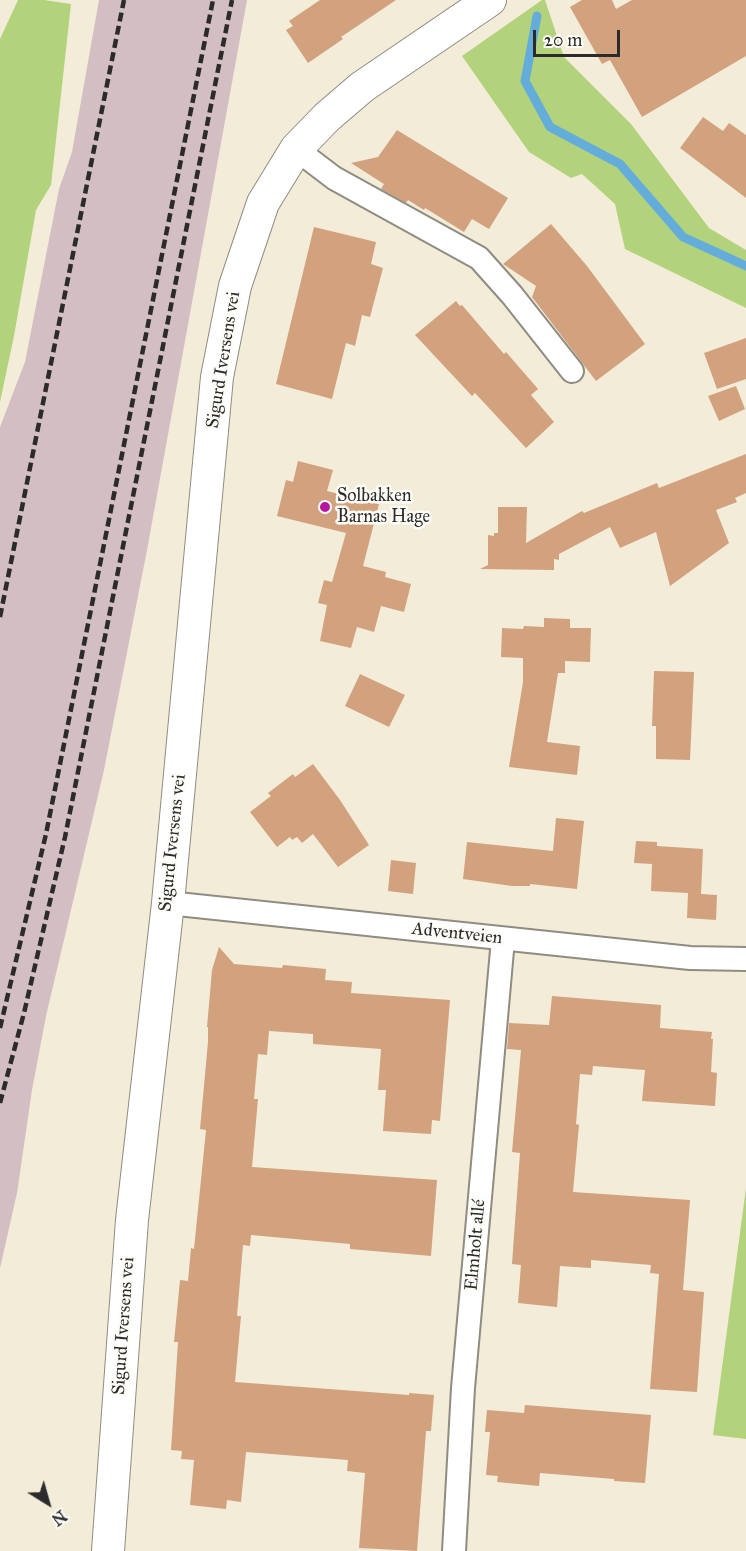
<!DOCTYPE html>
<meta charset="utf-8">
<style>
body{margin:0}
#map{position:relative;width:746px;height:1551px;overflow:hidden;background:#f3ecd8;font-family:"IM FELL Great Primer",serif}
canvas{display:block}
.north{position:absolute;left:18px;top:1473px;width:60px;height:60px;-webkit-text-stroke:4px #fdfcf7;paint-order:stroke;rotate:143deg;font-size:16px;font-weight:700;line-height:24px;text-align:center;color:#2b2b2b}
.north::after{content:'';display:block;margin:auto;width:21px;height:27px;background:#2b2b2b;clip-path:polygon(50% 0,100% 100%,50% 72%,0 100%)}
.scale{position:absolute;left:533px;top:30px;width:87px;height:27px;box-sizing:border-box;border:3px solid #2b2b2b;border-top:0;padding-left:8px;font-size:18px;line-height:21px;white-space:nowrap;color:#2b2b2b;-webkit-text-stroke:4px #fdfcf7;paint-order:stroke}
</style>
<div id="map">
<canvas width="746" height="1551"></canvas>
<div class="north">N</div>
<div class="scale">20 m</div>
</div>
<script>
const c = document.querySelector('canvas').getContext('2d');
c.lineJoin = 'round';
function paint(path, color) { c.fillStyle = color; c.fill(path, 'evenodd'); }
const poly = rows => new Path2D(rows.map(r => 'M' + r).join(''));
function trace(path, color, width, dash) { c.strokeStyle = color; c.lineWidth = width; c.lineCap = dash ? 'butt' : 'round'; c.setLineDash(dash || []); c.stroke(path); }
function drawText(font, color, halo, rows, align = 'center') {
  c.font = font + ' "IM FELL Great Primer",serif'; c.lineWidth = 5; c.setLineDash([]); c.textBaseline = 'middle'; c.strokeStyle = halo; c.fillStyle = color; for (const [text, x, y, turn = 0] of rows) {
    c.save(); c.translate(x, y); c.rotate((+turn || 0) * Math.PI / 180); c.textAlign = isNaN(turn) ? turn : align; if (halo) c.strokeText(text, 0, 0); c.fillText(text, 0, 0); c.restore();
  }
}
const industrial = poly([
 [99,0,247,0,147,550,104,770,46,1016,32,1090,17,1193,0,1268,0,427,25,362,59,189,72,152]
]);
const green = poly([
 [18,0,44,0,71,4,51,185,36,210,14,336,0,402,0,39],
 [542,0,545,0,564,57,631,124,709,228,746,250,746,308,625,249,615,204,582,174,571,178,529,152,462,56],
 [746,1188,746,1439,713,1435]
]);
const stream = poly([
 [537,16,525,81,550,127,620,164,683,237,746,266]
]);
const building = poly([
 [320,0,396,0,341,37,343,39,308,63,286,30,293,26,289,21],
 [582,0,612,0,616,9,632,0,746,0,746,56,642,117,610,60,602,64,570,7],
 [703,117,723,131,729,123,746,135,746,198,680,148],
 [397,130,508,198,489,229,472,219,464,232,425,208,424,210,408,200,406,203,381,189,384,184,351,163,378,157],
 [551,224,587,266,645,344,596,381,532,297,536,286,503,264],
 [314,227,376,242,371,264,383,268,370,317,362,315,355,346,346,343,332,399,276,384],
 [456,301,460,306,462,305,504,354,506,352,538,389,531,395,554,422,526,448,475,393,472,396,415,335],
 [746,338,746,379,717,389,704,353],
 [736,386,745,409,719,421,708,396],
 [746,454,746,493,735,498,737,502,716,510,729,543,670,586,656,532,620,548,610,527,559,554,559,560,554,559,554,570,480,569,488,565,488,535,494,536,494,533,498,533,498,507,527,507,526,543,582,511,584,513,657,483,659,488],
 [298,461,333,470,327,491,379,504,363,566,386,572,385,577,411,584,404,612,381,606,374,632,357,627,351,648,320,641,327,605,318,603,324,580,332,582,346,533,277,516,286,480,293,482],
 [544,618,570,619,570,628,591,628,590,662,565,661,565,673,558,673,547,742,580,746,577,775,509,767,523,682,523,658,501,657,502,628,523,629,524,626,544,627],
 [654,671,694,672,690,760,656,759,656,726,652,726],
 [360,674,405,695,389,727,345,706],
 [313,764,340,800,369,845,338,867,313,834,302,843,297,837,292,840,290,837,277,847,250,812,271,796,268,793,293,774,295,777],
 [556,818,584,821,577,889,530,884,530,886,512,886,463,879,467,842,553,851],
 [636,841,657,842,657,846,703,849,701,894,717,895,716,920,687,918,688,893,651,891,652,864,634,863],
 [391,860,416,863,413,894,388,891],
 [219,947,234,964,282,968,283,965,326,969,325,980,352,982,351,993,450,1000,440,1121,432,1120,431,1134,383,1131,386,1090,378,1090,381,1049,313,1044,313,1034,269,1031,267,1055,258,1054,254,1099,258,1099,252,1167,437,1180,431,1256,350,1249,350,1244,251,1235,250,1246,243,1245,237,1316,241,1316,235,1382,409,1395,409,1393,434,1395,431,1431,426,1431,417,1551,359,1548,365,1473,347,1471,348,1460,246,1452,241,1502,227,1500,226,1509,190,1505,194,1460,181,1459,182,1451,171,1450,178,1342,174,1342,180,1280,188,1281,191,1248,194,1249,206,1130,200,1129,208,1042,208,1027,207,1027,212,970],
 [552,996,661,1005,660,1028,712,1032,711,1039,713,1039,711,1072,717,1073,715,1106,642,1101,645,1070,593,1066,592,1075,580,1074,576,1124,579,1125,573,1192,690,1200,683,1290,704,1292,697,1392,650,1389,659,1274,650,1273,651,1265,591,1260,591,1268,560,1266,557,1307,518,1303,521,1265,512,1264,520,1153,512,1152,521,1050,507,1049,509,1023,549,1025],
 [525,1405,651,1415,645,1483,614,1481,614,1479,540,1473,539,1486,497,1482,498,1476,486,1475,490,1432,485,1432,487,1410,524,1413]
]);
const street = poly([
 [296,149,334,178,479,258,512,295,572,371],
 [168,903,690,958,746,959],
 [454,1551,463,1388,503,939]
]);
const secondary = poly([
 [108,1551,132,1220,168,903,217,377,235,286,263,203,296,149,327,117,362,87,490,0]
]);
const rail = poly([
 [0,617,124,0],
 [0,1028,46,834,213,0],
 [0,1103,24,1013,65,837,232,0]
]);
const markers = [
 [325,507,6,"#b5179e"]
];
const streetNames = [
 ["Sigurd Iversens vei",224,360,-81],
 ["Sigurd Iversens vei",173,843,-84],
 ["Adventveien",457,934,6],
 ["Elmholt allé",476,1245,-85],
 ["Sigurd Iversens vei",124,1326,-86]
];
const poiNames = [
 ["Solbakken",337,497],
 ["Barnas Hage",337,518]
];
paint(industrial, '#d2bec3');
paint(green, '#b2d37b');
trace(stream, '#64addb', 9);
paint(building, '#d2a17e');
trace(street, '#8f8c82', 26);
trace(secondary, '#8f8c82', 34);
trace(street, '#fff', 22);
trace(secondary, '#fff', 32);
trace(rail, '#2b2b2b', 4.5, [9, 4.5]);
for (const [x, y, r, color] of markers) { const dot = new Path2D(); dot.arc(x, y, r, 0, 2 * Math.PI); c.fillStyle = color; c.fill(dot); trace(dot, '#fdfcf7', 2); }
drawText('18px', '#2b2b2b', '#fdfcf7', streetNames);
drawText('18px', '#2b2b2b', '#fdfcf7', poiNames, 'left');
</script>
